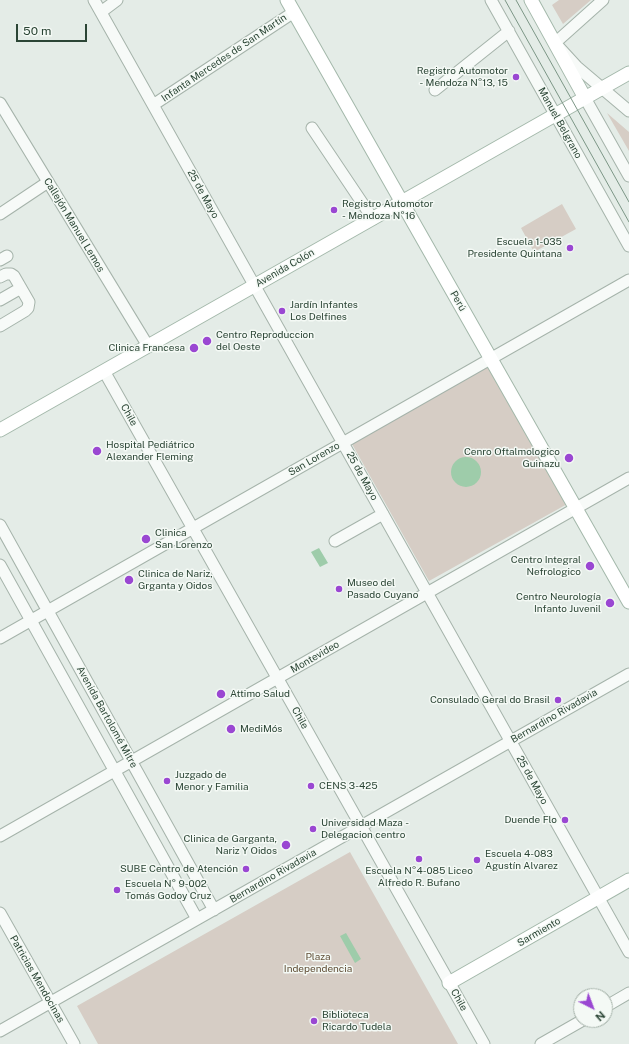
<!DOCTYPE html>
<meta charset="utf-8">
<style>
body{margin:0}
#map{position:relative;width:629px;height:1044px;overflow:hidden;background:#e4ece7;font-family:"Public Sans",sans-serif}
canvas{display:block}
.north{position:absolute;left:573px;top:988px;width:40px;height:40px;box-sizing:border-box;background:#f4f9f5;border:1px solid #a4b1a8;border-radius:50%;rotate:138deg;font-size:11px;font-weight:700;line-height:16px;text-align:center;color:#2b4535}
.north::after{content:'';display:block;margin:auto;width:14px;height:18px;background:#9a47d2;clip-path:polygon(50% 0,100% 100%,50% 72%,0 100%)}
.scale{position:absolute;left:16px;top:24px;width:71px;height:18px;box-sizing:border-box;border:2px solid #2b4535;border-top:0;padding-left:5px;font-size:12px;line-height:14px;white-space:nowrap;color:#2b4535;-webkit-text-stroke:3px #f4f9f5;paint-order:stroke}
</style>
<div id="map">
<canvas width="629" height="1044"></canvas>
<div class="north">N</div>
<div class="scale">50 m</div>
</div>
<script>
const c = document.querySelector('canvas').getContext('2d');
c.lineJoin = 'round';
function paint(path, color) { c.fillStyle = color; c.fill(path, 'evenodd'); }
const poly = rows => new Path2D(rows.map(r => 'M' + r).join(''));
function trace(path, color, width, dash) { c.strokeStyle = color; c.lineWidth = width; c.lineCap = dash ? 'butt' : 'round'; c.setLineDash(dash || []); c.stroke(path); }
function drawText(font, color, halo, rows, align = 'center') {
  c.font = font + ' "Public Sans",sans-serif'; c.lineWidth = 3; c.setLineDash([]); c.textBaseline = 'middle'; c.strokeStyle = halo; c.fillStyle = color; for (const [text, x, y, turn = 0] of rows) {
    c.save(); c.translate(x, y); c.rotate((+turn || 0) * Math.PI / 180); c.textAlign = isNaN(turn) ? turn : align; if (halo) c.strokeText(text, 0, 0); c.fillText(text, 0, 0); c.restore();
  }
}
const green = poly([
 [559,0,591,0,563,24,552,5],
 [607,113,629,132,629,151],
 [562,204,576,229,534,252,521,228],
 [491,365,569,503,429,581,352,444],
 [350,852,458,1044,98,1044,77,1006]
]);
const water = poly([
 '451 472a15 15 0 1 1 30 0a15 15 0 1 1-30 0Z',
 [319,548,328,563,320,567,311,552],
 [346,933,361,959,355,963,340,936]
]);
const minor = poly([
 [94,0,629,952],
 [491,0,629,246],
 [603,0,555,43,577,67,629,111],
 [101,12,117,0],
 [435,90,509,31],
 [585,98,629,176],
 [0,103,148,346],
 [153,105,294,12],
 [312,128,373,219],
 [0,214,48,182],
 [0,260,7,256],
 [0,277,6,274,11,274,14,276,29,302,28,308,25,311,0,326],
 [0,300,21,288],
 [104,371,484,1044],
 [0,525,214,910],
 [335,541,383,514],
 [0,565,197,919],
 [0,638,629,280],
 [0,836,629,478],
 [0,913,74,1044],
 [605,1007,629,993],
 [0,1031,629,674],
 [541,1044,583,1020]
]);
const major = poly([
 [287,0,629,602],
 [531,0,585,98],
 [0,430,629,73],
 [449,983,629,880]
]);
const tram = poly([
 [505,0,629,222],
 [516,0,629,202]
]);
const markers = [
 [516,77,4,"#9a47d2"],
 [334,210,4,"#9a47d2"],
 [570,248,4,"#9a47d2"],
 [282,311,4,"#9a47d2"],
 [207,341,5,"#9a47d2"],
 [194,348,5,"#9a47d2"],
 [97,451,5,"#9a47d2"],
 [569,458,5,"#9a47d2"],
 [146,539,5,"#9a47d2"],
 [590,566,5,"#9a47d2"],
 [129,580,5,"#9a47d2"],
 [339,589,4,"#9a47d2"],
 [610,603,5,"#9a47d2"],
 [221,694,5,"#9a47d2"],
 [558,700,4,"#9a47d2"],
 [231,729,5,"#9a47d2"],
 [167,781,4,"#9a47d2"],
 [311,786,4,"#9a47d2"],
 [565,820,4,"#9a47d2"],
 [313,829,4,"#9a47d2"],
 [286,845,5,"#9a47d2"],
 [419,859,4,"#9a47d2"],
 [477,860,4,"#9a47d2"],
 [246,869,4,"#9a47d2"],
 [117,890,4,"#9a47d2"],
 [314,1021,4,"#9a47d2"]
];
const streetNames = [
 ["Infanta Mercedes de San Martín",224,58,-34],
 ["Manuel Belgrano",560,123,61],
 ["25 de Mayo",203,194,61],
 ["Callejón Manuel Lemos",74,225,59],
 ["Avenida Colón",285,268,-30],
 ["Perú",458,301,60],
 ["Chile",129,415,61],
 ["San Lorenzo",314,459,-30],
 ["25 de Mayo",362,476,61],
 ["Montevideo",315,657,-30],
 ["Bernardino Rivadavia",554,716,-30],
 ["Avenida Bartolomé Mitre",107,717,61],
 ["Chile",300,718,61],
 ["25 de Mayo",532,780,61],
 ["Bernardino Rivadavia",273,876,-30],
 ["Sarmiento",539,932,-30],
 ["Patricias Mendocinas",37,979,60],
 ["Chile",459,1000,61]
];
const poiNames = [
 ["Registro Automotor",508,71,"right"],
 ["- Mendoza N°13, 15",508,83,"right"],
 ["Registro Automotor",342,204],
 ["- Mendoza N°16",342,216],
 ["Escuela 1-035",562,242,"right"],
 ["Presidente Quintana",562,254,"right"],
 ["Jardín Infantes",290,305],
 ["Los Delfines",290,317],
 ["Centro Reproduccion",216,335],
 ["del Oeste",216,347],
 ["Clinica Francesa",185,348,"right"],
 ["Hospital Pediátrico",106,445],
 ["Alexander Fleming",106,457],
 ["Cenro Oftalmologico",560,452,"right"],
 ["Guinazu",560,464,"right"],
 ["Clinica",155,533],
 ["San Lorenzo",155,545],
 ["Centro Integral",581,560,"right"],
 ["Nefrologico",581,572,"right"],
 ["Clinica de Nariz,",138,574],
 ["Grganta y Oidos",138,586],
 ["Museo del",347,583],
 ["Pasado Cuyano",347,595],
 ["Centro Neurología",601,597,"right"],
 ["Infanto Juvenil",601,609,"right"],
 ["Attimo Salud",230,694],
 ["Consulado Geral do Brasil",550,700,"right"],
 ["MediMós",240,729],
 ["Juzgado de",175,775],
 ["Menor y Familia",175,787],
 ["CENS 3-425",319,786],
 ["Duende Flo",557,820,"right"],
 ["Universidad Maza -",321,823],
 ["Delegacion centro",321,835],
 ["Clinica de Garganta,",277,839,"right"],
 ["Nariz Y Oidos",277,851,"right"],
 ["Escuela 4-083",485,854],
 ["Agustín Alvarez",485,866],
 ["SUBE Centro de Atención",238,869,"right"],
 ["Escuela N°4-085 Liceo",419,871,"center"],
 ["Alfredo R. Bufano",419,883,"center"],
 ["Escuela N° 9-002",125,884],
 ["Tomás Godoy Cruz",125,896],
 ["Biblioteca",322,1015],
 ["Ricardo Tudela",322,1027]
];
const parkNames = [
 ["Plaza",318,957],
 ["Independencia",318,969]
];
paint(green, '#d6cdc5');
paint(water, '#9eccaa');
trace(minor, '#a5b3aa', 13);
trace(major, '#a3b8aa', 15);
trace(minor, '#f7faf8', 11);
trace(major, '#fff', 13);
trace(tram, '#7c9686', 1);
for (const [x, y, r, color] of markers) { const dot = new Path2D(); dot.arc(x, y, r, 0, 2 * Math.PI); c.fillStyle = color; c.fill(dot); trace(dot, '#f4f9f5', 1.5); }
drawText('10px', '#2b4535', '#f4f9f5', streetNames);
drawText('10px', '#2b4535', '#f4f9f5', poiNames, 'left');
drawText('10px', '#614f37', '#f4f9f5', parkNames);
</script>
